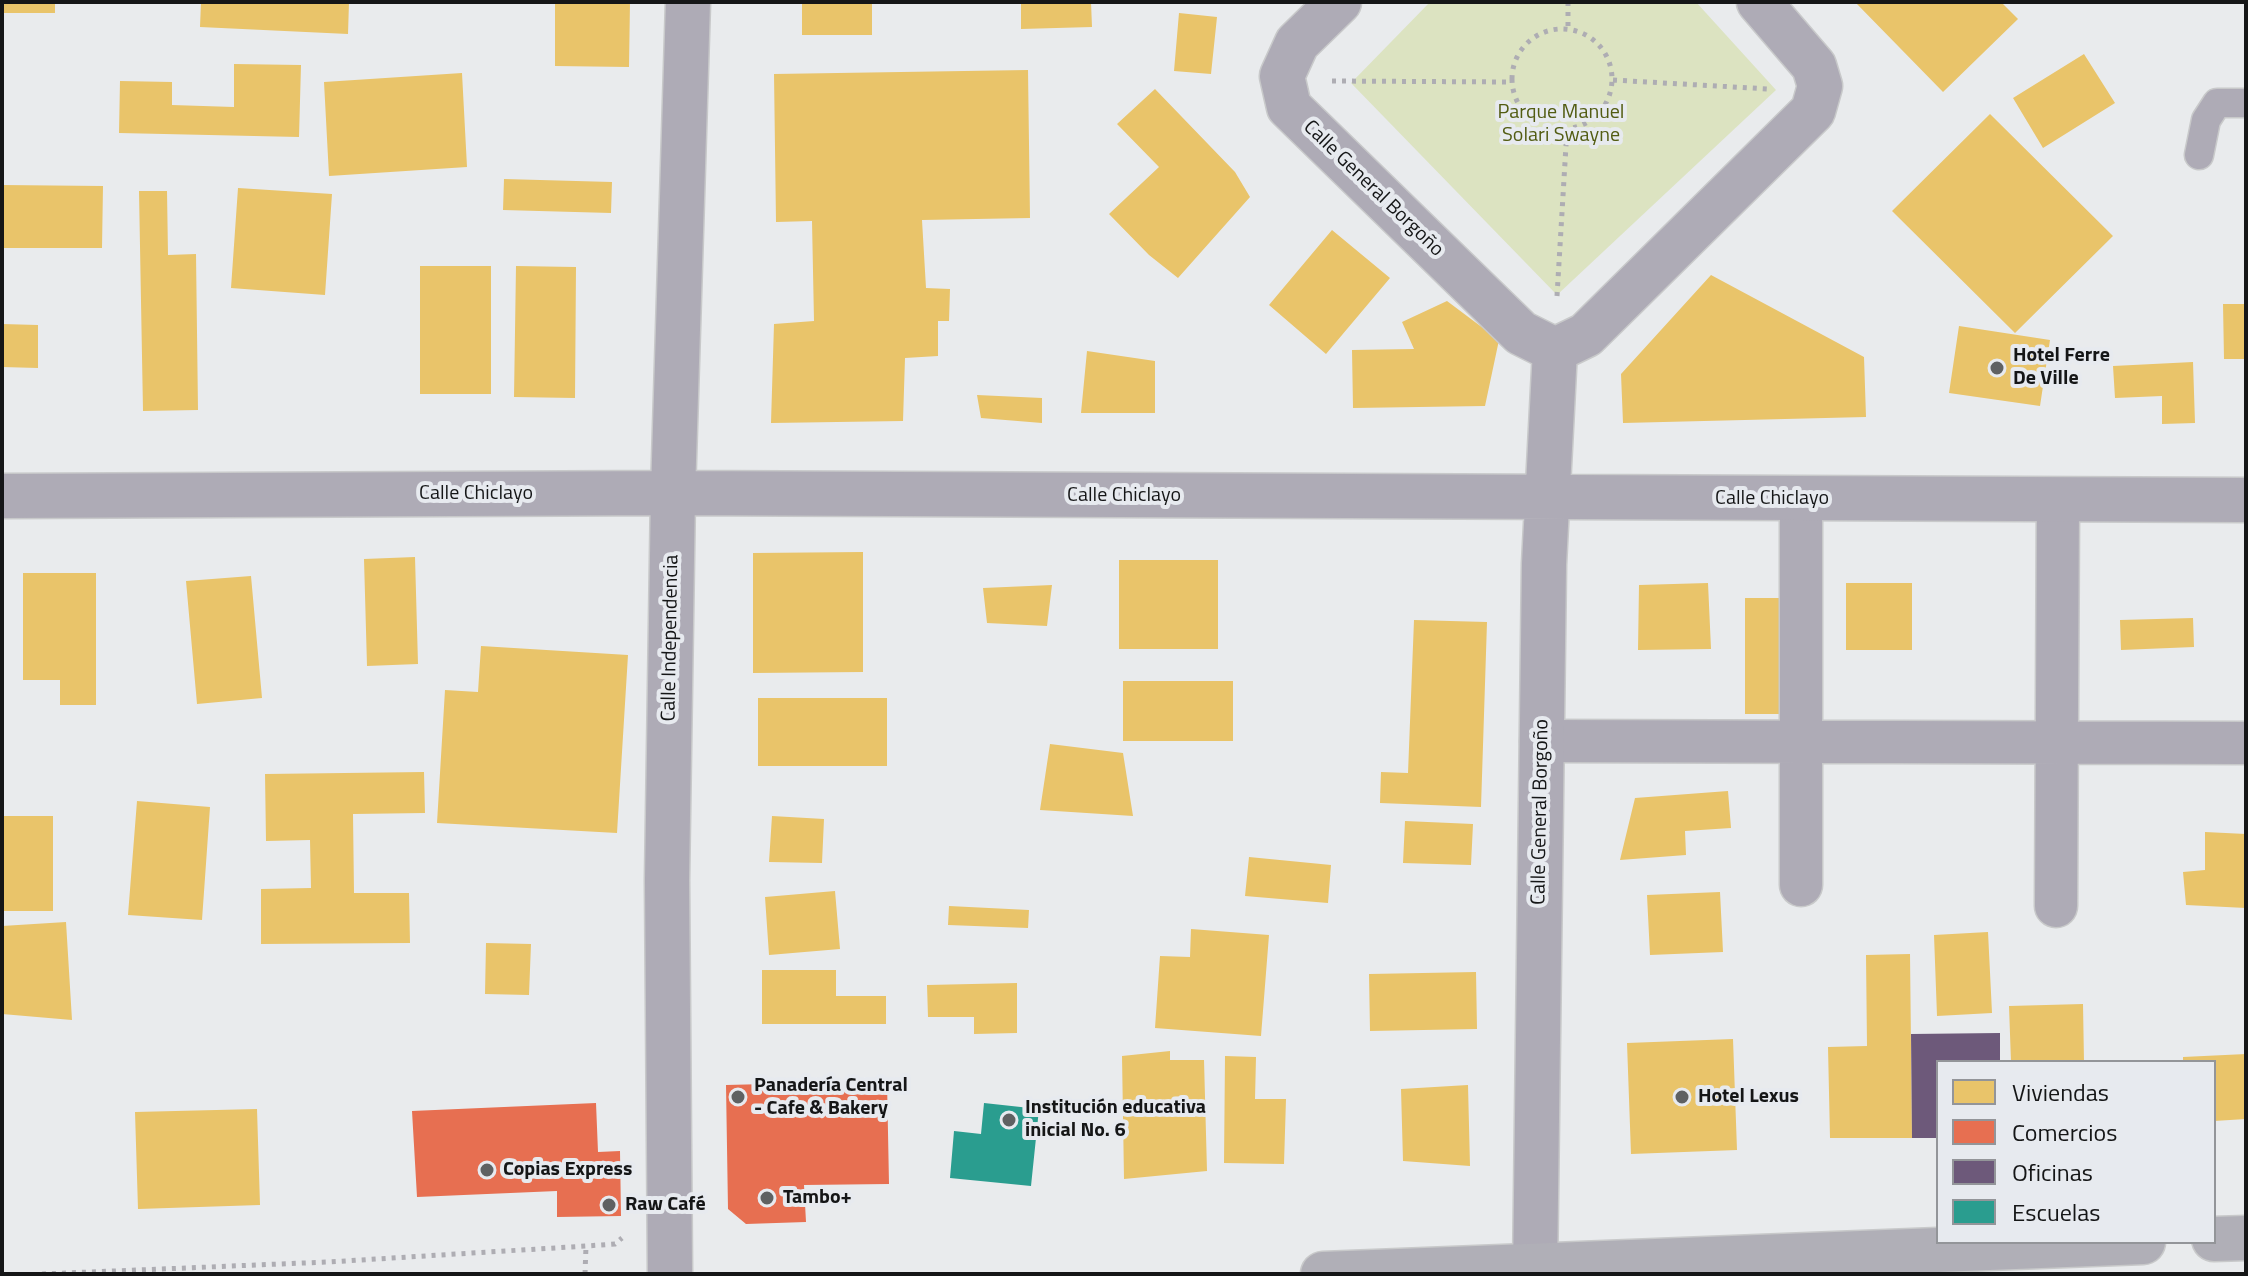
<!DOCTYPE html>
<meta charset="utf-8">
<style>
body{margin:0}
#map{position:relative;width:2248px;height:1276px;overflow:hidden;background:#e9ebed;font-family:"Titillium Web",sans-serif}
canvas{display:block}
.frame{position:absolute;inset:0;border:4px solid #151617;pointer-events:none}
.legend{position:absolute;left:1936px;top:1060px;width:280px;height:184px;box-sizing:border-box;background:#e7eaef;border:2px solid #939599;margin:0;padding:10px 14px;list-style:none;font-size:24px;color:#151617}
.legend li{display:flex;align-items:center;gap:16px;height:40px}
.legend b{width:40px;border:2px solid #939599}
</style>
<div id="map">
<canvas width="2248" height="1276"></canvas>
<div class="frame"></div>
<ul class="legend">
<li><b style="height:22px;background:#e9c46a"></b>Viviendas</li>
<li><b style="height:22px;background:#e76f51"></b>Comercios</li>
<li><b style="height:22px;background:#6d597a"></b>Oficinas</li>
<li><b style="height:22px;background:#2a9d8f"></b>Escuelas</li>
</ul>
</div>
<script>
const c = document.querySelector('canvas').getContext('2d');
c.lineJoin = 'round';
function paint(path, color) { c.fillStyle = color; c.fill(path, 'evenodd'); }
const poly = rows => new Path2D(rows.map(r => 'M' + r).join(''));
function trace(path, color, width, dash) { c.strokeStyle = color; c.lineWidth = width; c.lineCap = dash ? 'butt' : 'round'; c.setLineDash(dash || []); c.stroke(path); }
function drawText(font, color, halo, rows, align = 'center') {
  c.font = font + ' "Titillium Web",sans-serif'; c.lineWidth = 8; c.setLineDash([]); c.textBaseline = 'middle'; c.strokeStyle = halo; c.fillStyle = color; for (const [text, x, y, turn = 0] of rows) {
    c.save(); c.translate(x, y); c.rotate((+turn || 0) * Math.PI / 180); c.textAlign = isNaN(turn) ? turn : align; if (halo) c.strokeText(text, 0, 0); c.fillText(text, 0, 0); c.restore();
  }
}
const green = poly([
 [1430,2,1696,2,1776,90,1557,295,1351,83]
]);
const homes = poly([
 [2,2,55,2,55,13,2,13],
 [201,2,349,2,348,34,200,27],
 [555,2,630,2,629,67,555,66],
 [802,2,872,2,872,35,802,35],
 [1021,2,1091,2,1092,27,1021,29],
 [1855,2,2001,2,2018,19,1943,92],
 [1179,13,1217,17,1211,74,1174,71],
 [2084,54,2115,103,2043,148,2013,98],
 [234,64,301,65,299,137,119,133,120,81,172,82,172,105,234,107],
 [1028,70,1030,218,922,220,926,288,950,289,949,321,938,321,938,356,905,358,903,421,771,423,774,324,814,321,812,221,776,222,774,74],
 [462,73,467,167,329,176,324,82],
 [1155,89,1235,172,1250,197,1178,278,1149,255,1109,214,1159,167,1117,124],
 [1990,114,2113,236,2015,333,1892,211],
 [504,179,612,182,611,213,503,210],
 [2,185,103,186,102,248,2,248],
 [238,188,332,194,325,295,231,288],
 [139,191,167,191,168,255,196,254,198,410,143,411],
 [1332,230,1390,278,1326,354,1269,305],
 [420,266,491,266,491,394,420,394],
 [516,266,576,267,575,398,514,397],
 [1711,275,1864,357,1866,417,1623,423,1621,374],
 [1447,301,1499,340,1485,406,1353,408,1352,350,1414,349,1402,322],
 [2223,304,2246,304,2246,359,2224,359],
 [2,324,38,325,38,368,2,367],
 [1959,326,2050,340,2040,406,1949,393],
 [1087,351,1155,361,1155,413,1081,413],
 [2193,362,2195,423,2162,424,2162,396,2115,398,2113,366],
 [977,395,1042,398,1042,423,981,418],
 [863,552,863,672,753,673,753,553],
 [415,557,418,664,367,666,364,559],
 [1119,560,1218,560,1218,649,1119,649],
 [23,573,96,573,96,705,60,705,60,680,23,680],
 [251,576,262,698,197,704,186,581],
 [1708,583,1711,649,1638,650,1639,585],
 [1846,583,1912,583,1912,650,1846,650],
 [1052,585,1047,626,987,623,983,588],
 [1745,598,1786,598,1786,714,1745,714],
 [2193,618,2194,647,2121,650,2120,620],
 [1414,620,1487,622,1481,807,1380,803,1381,772,1408,773],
 [481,646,628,655,617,833,437,823,445,690,478,692],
 [1123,681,1233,681,1233,741,1123,741],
 [758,698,887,698,887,766,758,766],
 [1050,744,1123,753,1133,816,1040,810],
 [424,772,425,813,353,814,354,893,409,893,410,943,261,944,261,889,311,888,310,840,266,841,265,774],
 [1728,791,1731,828,1685,831,1686,855,1620,860,1635,798],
 [137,801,210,807,202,920,128,915],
 [2,816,53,816,53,911,2,911],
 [772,816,824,819,822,863,769,862],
 [1405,821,1473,824,1471,865,1403,863],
 [2205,832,2246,834,2246,908,2186,905,2183,872,2205,870],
 [1249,857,1331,865,1328,903,1245,896],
 [835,891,840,949,769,955,765,897],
 [1720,892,1723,952,1650,955,1647,895],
 [949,906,1029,910,1028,928,948,925],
 [66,922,72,1020,2,1014,2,926],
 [1191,929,1269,935,1261,1036,1155,1028,1160,956,1190,957],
 [1988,932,1992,1013,1937,1016,1934,935],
 [486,943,531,944,529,995,485,994],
 [1910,954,1912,1138,1830,1138,1828,1047,1867,1046,1866,955],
 [762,970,836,970,836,996,886,996,886,1024,762,1024],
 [1476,972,1477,1029,1370,1031,1369,974],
 [1017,983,1017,1033,974,1034,974,1017,928,1017,927,985],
 [2083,1004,2084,1062,2011,1062,2009,1006],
 [1733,1039,1737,1150,1631,1154,1627,1043],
 [1170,1051,1170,1060,1204,1060,1207,1171,1124,1179,1122,1056],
 [2246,1054,2246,1119,2214,1121,2214,1062,2183,1062,2183,1057],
 [1225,1056,1256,1057,1255,1099,1286,1099,1284,1164,1224,1163],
 [1468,1085,1470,1166,1403,1161,1401,1089],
 [257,1109,260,1205,138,1209,135,1112]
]);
const shops = poly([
 [887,1081,889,1184,804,1185,806,1222,746,1224,728,1209,726,1085],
 [596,1103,598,1152,620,1151,621,1216,557,1217,557,1191,417,1197,412,1111]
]);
const offices = poly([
 [2000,1033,2000,1062,1938,1062,1938,1138,1912,1138,1911,1034]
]);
const schools = poly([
 [984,1103,1039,1109,1031,1186,950,1178,954,1131,981,1134]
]);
const path = poly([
 [1568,2,1568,29],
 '1512 79a50 50 0 1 1 100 0a50 50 0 1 1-100 0Z',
 [1613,80,1768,89],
 [1332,81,1511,82],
 [1557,296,1567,129],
 [42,1274,328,1262,586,1246,615,1244,622,1238],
 [585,1274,586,1246]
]);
const service = poly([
 [2199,155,2206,120,2217,103,2246,103]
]);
const pedestrian = poly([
 [1801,499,1801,885],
 [1541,741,2246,743],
 [2056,906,2058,500]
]);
const minor = poly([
 [1339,2,1297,43,1282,76,1289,107,1521,333,1555,350],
 [1555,350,1586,335,1813,111,1820,86,1814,66,1759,2],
 [2,496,673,493,2246,500],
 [670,1274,667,880,673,493,688,2],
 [1535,1274,1544,564,1555,350]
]);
const primary = poly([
 [2214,1239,2246,1238],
 [1323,1274,2143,1242]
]);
const markers = [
 [1997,368,8,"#5f6162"],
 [738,1097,8,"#5f6162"],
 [1682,1097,8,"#5f6162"],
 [1009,1120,8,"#5f6162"],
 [487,1170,8,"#5f6162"],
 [767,1198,8,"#5f6162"],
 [609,1205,8,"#5f6162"]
];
const parkNames = [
 ["Parque Manuel",1561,113],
 ["Solari Swayne",1561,136]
];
const streetNames = [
 ["Calle General Borgoño",1373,189,44],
 ["Calle Chiclayo",476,494],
 ["Calle Chiclayo",1124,496],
 ["Calle Chiclayo",1772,499],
 ["Calle Independencia",671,638,-89],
 ["Calle General Borgoño",1541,812,-89]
];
const poiNames = [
 ["Hotel Ferre",2013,356],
 ["De Ville",2013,379],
 ["Panadería Central",754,1086],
 ["- Cafe & Bakery",754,1109],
 ["Hotel Lexus",1698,1097],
 ["Institución educativa",1025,1108],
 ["inicial No. 6",1025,1131],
 ["Copias Express",503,1170],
 ["Tambo+",783,1198],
 ["Raw Café",625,1205]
];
paint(green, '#dce3c1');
paint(homes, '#e9c46a');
paint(shops, '#e76f51');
paint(offices, '#6d597a');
paint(schools, '#2a9d8f');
trace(service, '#c8c9ca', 31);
trace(pedestrian, '#c8c9ca', 45);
trace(minor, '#c8c9ca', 47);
trace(primary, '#c8c9ca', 47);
trace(path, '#aeadb3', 5, [4, 6]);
trace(service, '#aeabb6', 28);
trace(pedestrian, '#aeabb6', 42);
trace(minor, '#aeabb6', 44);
trace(primary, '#b0afb7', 44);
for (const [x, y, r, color] of markers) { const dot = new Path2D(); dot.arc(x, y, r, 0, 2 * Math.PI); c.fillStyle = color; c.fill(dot); trace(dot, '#e7eaef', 3); }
drawText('20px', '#525c12', '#e7eaef', parkNames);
drawText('20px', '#151617', '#e7eaef', streetNames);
drawText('bold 20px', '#151617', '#e7eaef', poiNames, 'left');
</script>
